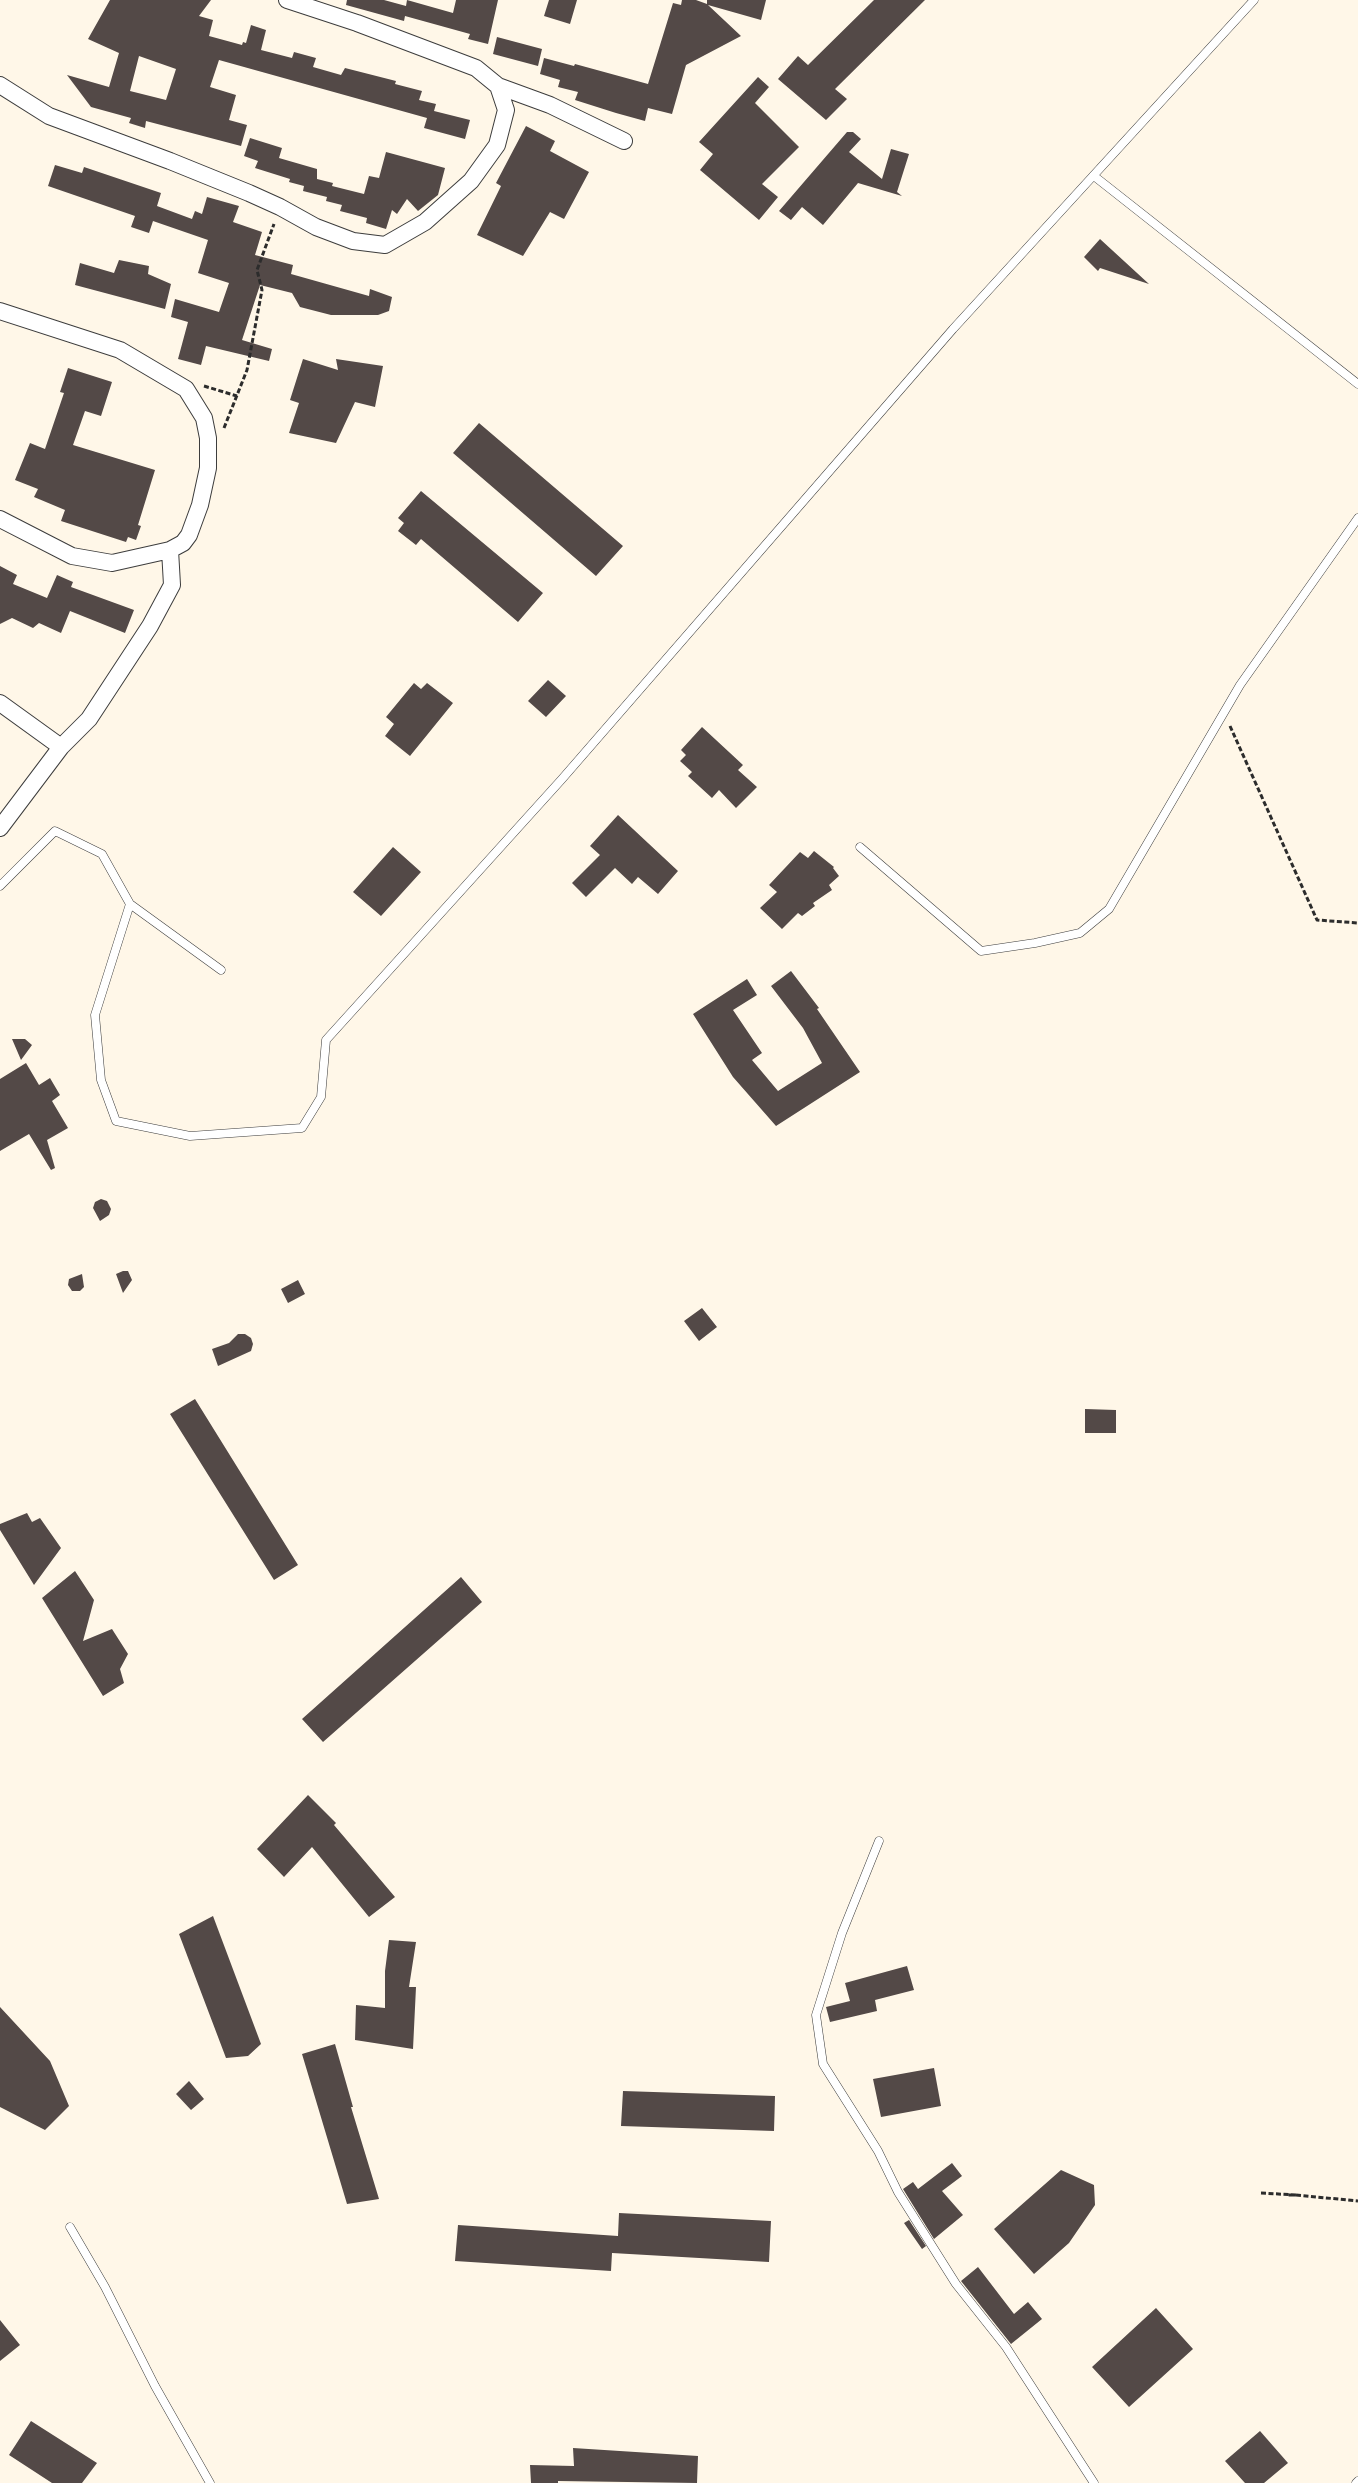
<!DOCTYPE html>
<style>
body{margin:0}
canvas{display:block;background:#fff7e8}
</style>
<canvas width="1358" height="2483"></canvas>
<script>
const c = document.querySelector('canvas').getContext('2d');
c.lineJoin = 'round';
function paint(path, color) { c.fillStyle = color; c.fill(path, 'evenodd'); }
const poly = rows => new Path2D(rows.map(r => 'M' + r).join(''));
function trace(path, color, width, dash) { c.strokeStyle = color; c.lineWidth = width; c.lineCap = dash ? 'butt' : 'round'; c.setLineDash(dash || []); c.stroke(path); }
const building = poly([
 [110,0,211,0,199,16,213,20,209,36,242,45,243,42,246,43,251,25,266,30,261,50,292,58,294,52,316,58,313,67,341,75,345,68,396,81,395,84,422,91,419,100,436,104,434,111,470,120,465,139,424,128,427,118,219,60,210,87,236,95,229,120,247,125,241,146,146,121,145,128,129,123,131,118,91,107,67,75,109,87,119,53,88,39],
 [139,56,176,69,166,100,130,91],
 [347,0,384,0,406,6,407,0,453,13,456,0,498,0,488,44,468,39,470,34,405,16,404,21,346,5],
 [549,0,577,0,570,24,544,16],
 [682,0,696,0,707,4,707,0,766,0,761,20,708,5,741,36,686,65,672,114,648,108,645,121,616,113,575,100,578,92,558,87,560,80,540,74,544,58,574,66,575,64,648,84,673,3,681,5],
 [874,0,925,0,835,89,847,99,826,120,778,79,798,56,808,65],
 [497,37,542,49,538,66,493,54],
 [758,77,769,87,755,103,799,147,762,184,778,197,759,220,700,170,713,154,699,142],
 [526,126,555,141,550,151,589,172,564,219,550,212,523,256,477,235,501,186,496,183],
 [847,132,853,132,861,139,849,152,882,179,891,149,909,154,897,192,902,196,858,183,823,225,802,207,791,220,779,211],
 [250,138,282,148,279,158,317,169,317,179,333,183,332,186,364,194,369,176,379,178,386,152,445,168,438,195,418,211,407,199,397,214,392,210,386,229,366,223,367,218,340,211,342,205,326,201,327,197,303,191,304,186,289,182,290,179,255,168,258,161,244,156],
 [55,165,82,173,84,167,161,193,157,206,192,219,195,211,202,214,207,197,239,206,233,222,262,232,255,255,293,265,291,274,369,296,370,289,392,297,389,311,378,315,331,315,300,307,292,293,260,285,242,340,272,349,269,361,206,346,201,365,178,359,188,322,171,317,175,299,219,312,229,283,198,273,208,240,153,221,149,233,131,227,135,216,48,186],
 [1100,239,1149,284,1100,268,1098,271,1084,257],
 [119,260,149,266,148,274,171,284,165,309,75,285,80,263,114,273],
 [303,359,338,370,336,359,383,366,375,407,355,402,336,443,289,433,299,403,290,400],
 [68,368,112,382,101,416,85,411,73,445,155,470,138,525,141,526,136,540,128,537,126,542,61,521,65,510,34,497,38,489,15,480,30,443,45,449,64,393,60,392],
 [479,423,623,546,596,576,453,453],
 [421,491,543,593,518,622,421,539,416,545,398,531,404,523,398,518],
 [0,566,17,575,13,584,47,598,57,575,73,582,71,587,134,610,125,633,70,611,61,633,39,623,33,628,12,618,0,624],
 [548,680,566,696,546,717,528,701],
 [414,683,421,689,427,683,453,703,410,756,385,736,394,724,386,717],
 [702,727,743,765,738,770,757,787,736,808,719,790,712,798,688,776,692,772,680,761,686,755,681,750],
 [618,815,678,871,658,894,638,877,632,884,615,868,586,897,572,883,600,855,590,846],
 [393,847,421,872,381,916,353,892],
 [814,851,834,867,833,868,839,876,829,885,832,890,813,903,815,906,802,916,798,913,782,929,760,908,777,892,769,885,800,852,808,858],
 [791,971,819,1008,817,1009,860,1072,776,1126,733,1077,693,1014,747,979,757,995,733,1010,762,1053,752,1060,778,1091,822,1063,803,1028,771,986],
 [12,1039,25,1039,32,1045,21,1060],
 [26,1063,39,1085,50,1078,60,1095,52,1101,68,1128,47,1140,55,1168,51,1170,29,1134,0,1151,0,1079],
 [101,1199,107,1201,111,1209,109,1215,100,1221,93,1208,95,1202],
 [123,1271,128,1271,132,1280,123,1293,116,1274],
 [82,1274,84,1287,80,1291,72,1291,68,1285,69,1279],
 [298,1280,305,1294,288,1303,281,1289],
 [702,1308,717,1327,699,1341,684,1321],
 [238,1334,245,1334,251,1338,253,1344,251,1351,218,1366,212,1349,229,1343],
 [195,1399,298,1565,274,1580,170,1414],
 [1085,1409,1116,1410,1116,1433,1085,1433],
 [27,1513,32,1522,40,1518,61,1548,34,1585,0,1530,0,1524],
 [75,1571,94,1600,83,1641,112,1629,128,1654,120,1669,124,1683,103,1696,42,1598],
 [461,1577,482,1602,323,1742,302,1719],
 [308,1795,336,1823,334,1825,395,1897,369,1917,312,1847,284,1877,257,1849],
 [213,1916,261,2044,248,2056,226,2058,179,1934],
 [389,1940,416,1942,409,1987,416,1987,413,2049,355,2040,356,2005,385,2008,385,1971],
 [907,1966,914,1990,875,2000,877,2011,830,2022,826,2007,850,2001,845,1983],
 [0,2007,50,2061,69,2106,45,2130,0,2107],
 [335,2044,353,2107,351,2107,379,2199,347,2204,302,2054],
 [934,2068,941,2106,881,2117,873,2079],
 [189,2081,204,2099,191,2110,176,2094],
 [623,2091,775,2096,774,2131,621,2126],
 [952,2163,962,2176,942,2191,963,2215,934,2239,903,2189,913,2182,918,2189],
 [1061,2170,1094,2185,1095,2205,1069,2243,1034,2274,994,2229],
 [619,2213,771,2221,769,2262,612,2253,611,2271,455,2261,458,2225,618,2236],
 [909,2220,926,2246,922,2249,904,2223],
 [978,2267,1014,2314,1028,2302,1042,2319,1011,2344,961,2281],
 [1156,2308,1193,2349,1129,2407,1092,2367],
 [0,2320,20,2345,0,2361],
 [31,2421,97,2463,82,2483,52,2483,9,2455],
 [1260,2431,1288,2463,1264,2483,1245,2483,1225,2461],
 [573,2448,698,2456,697,2483,558,2481,558,2483,531,2483,530,2465,574,2466]
]);
const path = poly([
 [204,386,237,396],
 [224,428,247,370,262,290,257,270,274,224],
 [1230,726,1317,920,1358,923],
 [1261,2193,1296,2195,1286,2195],
 [1296,2195,1358,2201]
]);
const lane = poly([
 [1094,176,1358,384],
 [860,847,981,951,1035,943,1080,933,1109,909,1240,685,1358,518],
 [0,886,55,831,102,854,130,904,95,1015,101,1080,116,1121,190,1136,302,1128,321,1097,326,1040,562,779,953,329,1254,0],
 [130,904,221,970],
 [879,1841,842,1933,816,2015,823,2064,878,2151,898,2192,956,2284,1006,2347,1094,2483],
 [70,2227,105,2287,155,2386,210,2483],
 [1356,2483,1358,2481]
]);
const street = poly([
 [0,85,49,116,170,161,249,193,280,207,316,227,353,241,385,245,425,222,471,181,497,145,506,110,498,86,476,68,357,23,287,0],
 [498,86,550,105,624,141],
 [0,311,120,350,186,389,204,418,208,438,208,468,200,505,189,535,183,543,170,550,112,563,72,556,0,519],
 [0,703,61,747],
 [0,828,61,747,89,719,150,626,172,585,170,550]
]);
paint(building, '#534947');
trace(lane, '#3d3d3d', 9);
trace(street, '#3d3d3d', 18);
trace(path, '#2c2c2c', 3, [5, 2.5]);
trace(lane, '#fff', 8);
trace(street, '#fff', 16);
</script>
